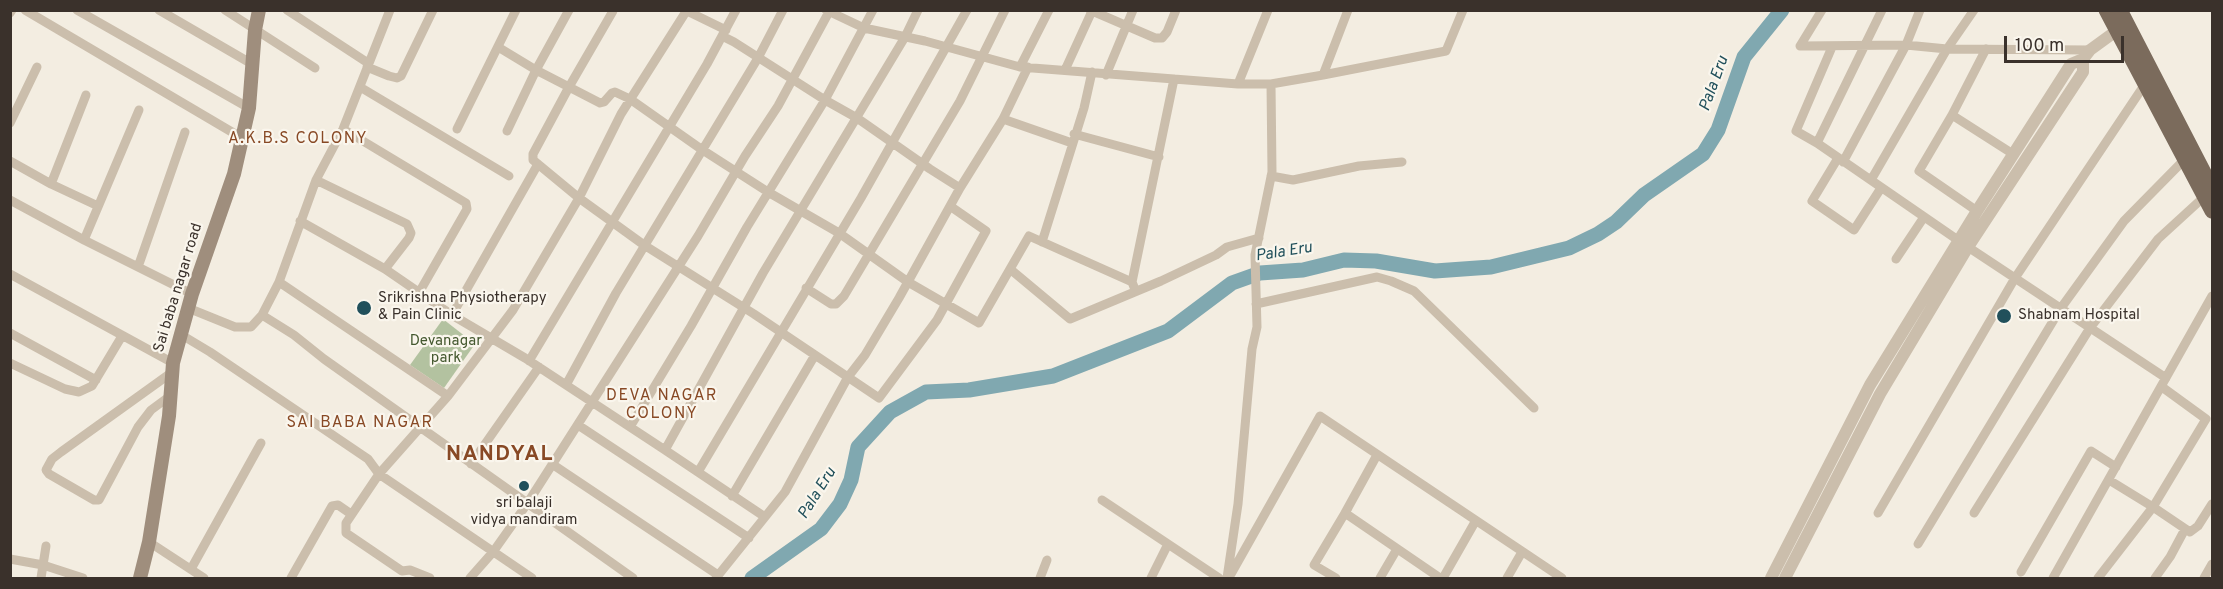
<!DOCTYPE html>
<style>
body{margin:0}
#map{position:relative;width:2223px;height:589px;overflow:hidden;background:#f3ede1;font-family:Overpass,sans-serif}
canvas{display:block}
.frame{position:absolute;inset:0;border:12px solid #3a312b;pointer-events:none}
.scale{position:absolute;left:2004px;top:36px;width:120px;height:27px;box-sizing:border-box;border:3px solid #3a312b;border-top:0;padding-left:8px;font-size:18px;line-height:21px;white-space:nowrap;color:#3a312b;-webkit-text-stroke:4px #faf6ed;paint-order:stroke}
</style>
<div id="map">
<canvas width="2223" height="589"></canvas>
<div class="frame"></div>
<div class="scale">100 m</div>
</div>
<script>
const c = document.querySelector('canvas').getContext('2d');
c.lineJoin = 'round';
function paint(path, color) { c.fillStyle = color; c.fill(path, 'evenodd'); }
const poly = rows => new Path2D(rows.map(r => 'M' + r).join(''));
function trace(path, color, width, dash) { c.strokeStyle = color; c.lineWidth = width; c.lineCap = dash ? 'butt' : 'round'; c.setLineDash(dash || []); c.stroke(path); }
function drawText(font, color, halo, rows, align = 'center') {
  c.font = font + ' Overpass,sans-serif'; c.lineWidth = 4.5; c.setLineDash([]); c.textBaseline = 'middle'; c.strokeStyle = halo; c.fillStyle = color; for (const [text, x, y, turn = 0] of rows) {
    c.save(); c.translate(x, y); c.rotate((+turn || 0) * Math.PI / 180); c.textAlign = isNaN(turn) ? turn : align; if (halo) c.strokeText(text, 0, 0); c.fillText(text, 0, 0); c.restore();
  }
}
const green = poly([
 [443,319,475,344,444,388,410,365]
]);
const river = poly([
 [752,578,821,529,840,504,851,480,858,447,890,412,926,392,969,390,1053,376,1168,331,1232,283,1260,273,1303,270,1344,260,1376,261,1435,271,1491,267,1569,248,1598,234,1616,222,1644,195,1703,154,1718,130,1744,57,1782,10]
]);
const minor = poly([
 [25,10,242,138],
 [77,10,249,108],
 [159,10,252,64],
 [225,10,315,68],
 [287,10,368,63],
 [569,10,536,70,569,87,533,154,533,160,579,198,644,245,754,314,879,398,937,320,986,231,950,206],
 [826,10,864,28,925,41,1020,67,1238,84],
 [1090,10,1155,38,1162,38,1167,32,1176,10],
 [1268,10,1238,84,1271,84],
 [613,11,569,87,600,103,604,102,612,93,615,92,630,99,701,149,768,192,839,233,908,282,979,323,1010,269,1070,319,1161,281,1216,255,1227,247,1259,238],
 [687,11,726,30],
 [10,13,12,10],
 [722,36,734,42,825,100,873,10],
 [1800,46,1906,45,1947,49,2090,50],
 [1800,46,1822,10],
 [498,47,536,70,507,131],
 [1832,47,1796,131,1817,143,1968,247,2166,378],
 [367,67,389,76,397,78,401,76,433,10],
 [1020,67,1049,10],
 [1065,70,1092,11],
 [1106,75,1133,10],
 [1323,75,1446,51,1463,10],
 [360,87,509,176],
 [1952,115,2013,154],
 [1003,119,1072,143],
 [10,123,37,67],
 [343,129,466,203,467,209,420,291],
 [457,129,516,10],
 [1074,134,1159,157],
 [1817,143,1882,10],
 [1838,158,1812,201,1854,230,1881,188],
 [10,161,51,184,98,206],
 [1843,162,1906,45,1920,10],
 [1271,176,1293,180,1359,166,1402,162],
 [316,180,407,224,411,233,409,238,385,269],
 [1871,180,1947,49,1974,10],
 [51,184,86,95],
 [960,188,1003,119,1028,67],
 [10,200,84,240,192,294],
 [1977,211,1919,171,1952,115,1986,49],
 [300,221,385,269,452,315,525,358,665,450,763,273,905,37,918,10],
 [84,240,139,110],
 [1042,242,1084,108,1092,72],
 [1896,259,1924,217],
 [138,267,185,132],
 [1010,269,1029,236,1132,282,1134,287],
 [10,274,173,363],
 [279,282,316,180,343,129,390,10],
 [1132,282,1174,79],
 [806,288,831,304,836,304,844,296,960,101,1005,10],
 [1256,304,1377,277,1391,281,1414,291,1534,408],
 [188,308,235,327,251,327,262,315,279,282,448,396],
 [262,315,294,335,324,359,633,578],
 [452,315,538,164],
 [10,333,96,380],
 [180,334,210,352,368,459,379,474,532,578],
 [529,361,707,64,736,10],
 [10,363,65,389,79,392,92,386,122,336],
 [566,385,616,293,758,58,783,10],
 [2162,387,2206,419,2153,507,2190,532,2198,526,2212,504],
 [170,396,151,410,138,427,99,500,94,500,49,474,46,470,52,459,61,452,171,373],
 [578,425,749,538],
 [630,427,691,326,747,227,825,100,857,118,930,169,960,188,899,298,865,355,848,377,785,492,765,517,665,450],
 [1377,455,1345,513,1440,578],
 [471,464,539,367],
 [552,464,718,575],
 [698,472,861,198,967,10],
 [732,496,815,355],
 [1102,500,1219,578],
 [1878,513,2015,278,2145,84],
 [1974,513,2090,328,2158,239,2205,196],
 [149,542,204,578],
 [1918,544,2061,308,2124,221,2185,159],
 [10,559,43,565,83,578],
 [191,569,261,443],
 [2021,572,2091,451,2116,467],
 [1231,574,1320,416,1562,578],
 [41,578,46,546],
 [291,578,332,506,338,505,351,514],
 [430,578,410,570,402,571,346,533,346,523,379,474,448,396,513,310,579,198,621,114,687,10],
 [470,578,493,552,527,504,698,236,745,156,778,106,830,10],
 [716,578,765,517],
 [1040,578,1047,560],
 [1151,578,1168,544],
 [1227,578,1238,504,1252,349,1257,327,1255,255,1272,172,1271,84,1323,75,1348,10],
 [1336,578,1314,565,1348,508],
 [1380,578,1397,549],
 [1443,578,1475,522],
 [1507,578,1522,552],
 [2053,578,2212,296],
 [2098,578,2153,507,2109,480],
 [2155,578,2170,557,2185,529],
 [2204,578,2212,564]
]);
const tertiary = poly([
 [1771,578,1870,385,1977,211,2071,64,2083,59,2090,50,2123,26],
 [1785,578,1880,394,1968,247,2083,72,2083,59]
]);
const secondary = poly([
 [140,578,149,542,169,416,173,363,192,294,234,174,249,108,255,30,259,10]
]);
const primary = poly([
 [2106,10,2212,211],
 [2120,10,2212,188]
]);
const markers = [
 [364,308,8,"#21505b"],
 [2004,316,8,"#21505b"],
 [524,486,6,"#21505b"]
];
const streetNames = [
 ["Sai baba nagar road",179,288,-73]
];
const poiNames = [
 ["Srikrishna Physiotherapy",378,299],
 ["& Pain Clinic",378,316],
 ["Shabnam Hospital",2018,316],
 ["sri balaji",524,504,"center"],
 ["vidya mandiram",524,521,"center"]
];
const parkNames = [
 ["Devanagar",446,342],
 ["park",446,359]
];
const waterNames = [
 ["Pala Eru",1715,84,-70],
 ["Pala Eru",1284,253,-9],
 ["Pala Eru",818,494,-58]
];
const neighbourhoodNames = [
 ["A.K.B.S COLONY",298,140],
 ["DEVA NAGAR",662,397],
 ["COLONY",662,415],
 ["SAI BABA NAGAR",360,424]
];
const districtNames = [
 ["NANDYAL",500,456]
];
paint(green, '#b3c2a0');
trace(river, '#80a8b0', 15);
trace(minor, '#cbbeac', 9);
trace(tertiary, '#cbbeac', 12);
trace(secondary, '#9f8e7d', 14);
trace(primary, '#7b6b5c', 15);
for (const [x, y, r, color] of markers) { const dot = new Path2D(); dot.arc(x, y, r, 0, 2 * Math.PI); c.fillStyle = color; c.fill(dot); trace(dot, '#faf6ed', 2); }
drawText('15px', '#3a312b', '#faf6ed', streetNames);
drawText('15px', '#3a312b', '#faf6ed', poiNames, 'left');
drawText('15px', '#44582f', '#faf6ed', parkNames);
drawText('italic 16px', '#21505b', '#faf6ed', waterNames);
c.letterSpacing = '1.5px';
drawText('16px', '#884925', '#faf6ed', neighbourhoodNames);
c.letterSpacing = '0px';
c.letterSpacing = '1.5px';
drawText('bold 21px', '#884925', '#faf6ed', districtNames);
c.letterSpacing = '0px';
</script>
